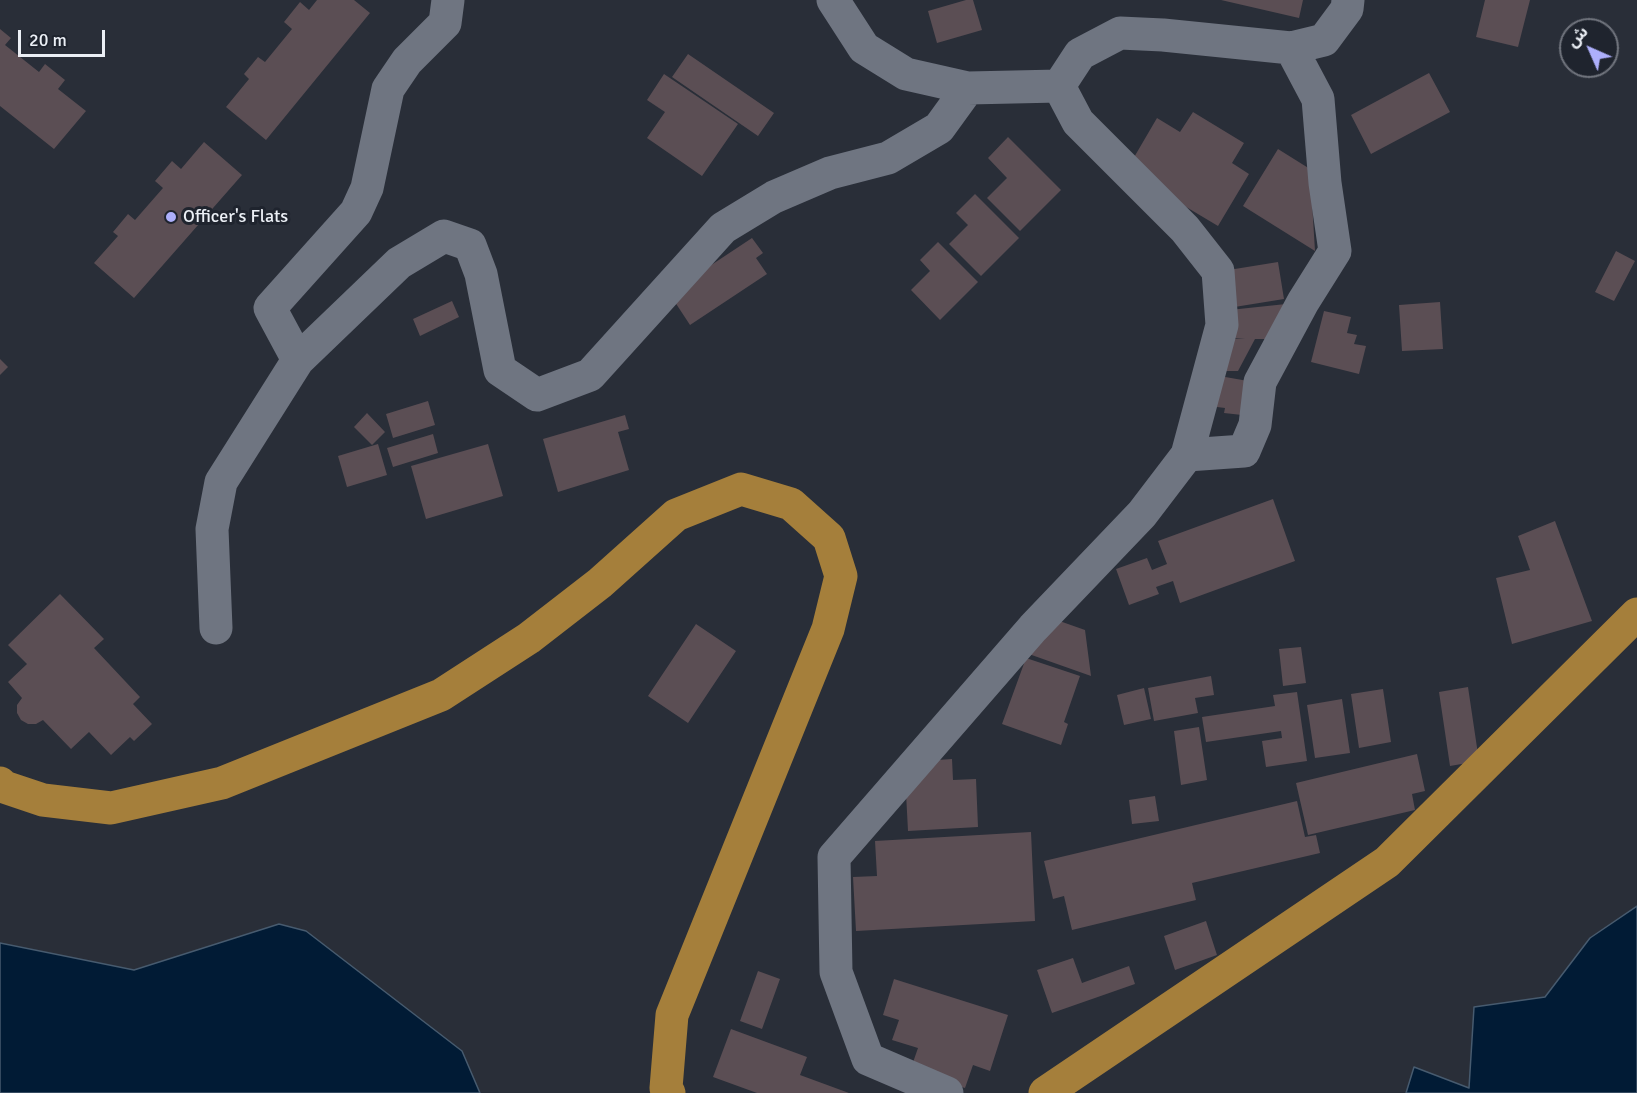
<!DOCTYPE html>
<meta charset="utf-8">
<style>
body{margin:0}
#map{position:relative;width:1637px;height:1093px;overflow:hidden;background:#292e38;font-family:Signika,"Noto Sans Arabic",sans-serif}
canvas{display:block}
.north{position:absolute;left:1559px;top:18px;width:60px;height:60px;box-sizing:border-box;background:#1f242e;border:2px solid #71757e;border-radius:50%;rotate:315deg;font-size:16px;font-weight:700;line-height:24px;text-align:center;color:#ebeff5}
.north::after{content:'';display:block;margin:auto;width:21px;height:27px;background:#adaffb;clip-path:polygon(50% 0,100% 100%,50% 72%,0 100%)}
.scale{position:absolute;left:18px;top:30px;width:87px;height:27px;box-sizing:border-box;border:3px solid #ebeff5;border-top:0;padding-left:8px;font-size:18px;line-height:21px;white-space:nowrap;color:#ebeff5;-webkit-text-stroke:4px #1f242e;paint-order:stroke}
</style>
<div id="map">
<canvas width="1637" height="1093"></canvas>
<div class="north">ش</div>
<div class="scale">20 m</div>
</div>
<script>
const c = document.querySelector('canvas').getContext('2d');
c.lineJoin = 'round';
function paint(path, color) { c.fillStyle = color; c.fill(path, 'evenodd'); }
const poly = rows => new Path2D(rows.map(r => 'M' + r).join(''));
function trace(path, color, width, dash) { c.strokeStyle = color; c.lineWidth = width; c.lineCap = dash ? 'butt' : 'round'; c.setLineDash(dash || []); c.stroke(path); }
function drawText(font, color, halo, rows, align = 'center') {
  c.font = font + ' Signika,sans-serif'; c.lineWidth = 6; c.setLineDash([]); c.textBaseline = 'middle'; c.strokeStyle = halo; c.fillStyle = color; for (const [text, x, y, turn = 0] of rows) {
    c.save(); c.translate(x, y); c.rotate((+turn || 0) * Math.PI / 180); c.textAlign = isNaN(turn) ? turn : align; if (halo) c.strokeText(text, 0, 0); c.fillText(text, 0, 0); c.restore();
  }
}
const water = poly([
 [1637,906,1637,1093,1406,1093,1414,1067,1469,1088,1474,1007,1545,997,1590,938,1637,906],
 [279,924,306,931,462,1051,480,1093,0,1093,0,943,134,970,279,924]
]);
const building = poly([
 [317,0,354,0,370,13,266,140,226,107,249,79,244,74,258,57,265,62,292,29,284,22,300,2,309,10],
 [966,0,973,0,982,30,937,43,928,11],
 [1221,0,1303,0,1299,18],
 [1485,0,1530,0,1518,47,1476,37],
 [0,29,11,38,5,45,39,72,45,64,65,80,58,89,86,111,54,149,0,106],
 [688,54,774,113,758,136,672,77],
 [1429,73,1450,112,1371,154,1351,115],
 [664,74,738,124,702,176,647,138,665,112,647,100],
 [1193,112,1244,143,1232,163,1249,174,1218,226,1126,171,1157,118,1180,132],
 [1008,137,1061,190,1020,231,987,198,1007,178,988,158],
 [204,142,242,175,134,298,94,263,118,236,113,232,128,214,135,220,163,188,155,181,172,161,181,169],
 [1278,149,1310,169,1315,251,1243,206],
 [975,194,1019,238,981,276,949,244,968,225,956,213],
 [752,238,763,253,756,258,767,274,690,325,669,293],
 [938,242,978,282,940,320,911,290,930,271,920,260],
 [1616,251,1635,261,1614,301,1595,292],
 [1278,262,1284,299,1216,310,1210,273],
 [452,301,459,317,420,336,413,319],
 [1440,302,1443,349,1402,351,1399,305],
 [1286,304,1265,339,1255,339,1238,371,1220,371,1219,339,1245,339,1218,337,1220,311],
 [1324,311,1351,317,1347,333,1357,335,1354,344,1366,346,1359,374,1311,362],
 [0,359,8,367,0,375],
 [1214,375,1248,381,1242,415,1224,413,1225,408,1209,406],
 [428,401,435,425,393,438,386,414],
 [367,413,385,432,372,445,354,427],
 [625,415,629,429,618,432,629,470,558,492,543,439],
 [433,434,438,453,393,467,387,448],
 [378,444,387,475,347,487,338,456],
 [488,444,503,496,426,519,411,466],
 [1273,499,1295,561,1180,603,1173,581,1156,587,1159,594,1129,605,1116,569,1147,558,1152,570,1167,564,1158,541],
 [1555,521,1592,621,1512,644,1496,578,1530,570,1518,536],
 [60,594,104,639,94,648,140,697,133,704,152,724,134,741,130,737,111,755,89,732,71,749,43,720,36,724,28,724,21,720,17,713,17,705,22,698,8,682,27,664,8,645],
 [1051,618,1085,630,1091,676,1026,653],
 [696,624,736,651,688,723,648,696],
 [1301,647,1306,683,1283,686,1279,649],
 [1026,658,1080,676,1064,722,1068,724,1061,745,1002,724],
 [1211,676,1214,695,1195,698,1198,713,1154,721,1148,688],
 [1468,687,1479,761,1450,766,1439,692],
 [1144,688,1151,719,1124,725,1117,695],
 [1383,689,1391,742,1359,748,1351,694],
 [1297,692,1307,761,1266,767,1262,741,1282,738,1281,731,1206,742,1202,717,1275,706,1273,695],
 [1342,699,1350,753,1315,758,1307,705],
 [1199,727,1207,780,1181,785,1174,731],
 [1417,754,1425,791,1412,794,1415,810,1308,835,1296,783],
 [952,759,953,780,976,779,978,827,908,831,906,793,923,761],
 [1155,796,1159,821,1132,824,1129,800],
 [1297,801,1305,837,1316,835,1320,853,1192,883,1196,900,1072,930,1064,896,1053,899,1044,861],
 [1031,832,1035,921,856,931,853,877,877,876,875,841],
 [1206,921,1217,955,1175,970,1164,936],
 [1073,958,1082,983,1129,966,1135,984,1052,1013,1037,970],
 [758,971,780,979,762,1029,740,1021],
 [894,979,1008,1015,990,1071,973,1065,965,1088,910,1071,918,1048,892,1040,899,1020,883,1015],
 [731,1029,807,1057,800,1075,849,1093,757,1093,713,1077]
]);
const minor = poly([
 [833,0,864,48,906,74,968,88],
 [298,360,270,308,356,212,367,188,388,89,407,61,445,23,448,0],
 [1187,455,1244,451,1255,425,1260,382,1303,302,1335,251,1325,183,1318,99,1291,48],
 [216,628,212,529,221,482,298,360,399,263,444,236,470,245,481,274,500,370,537,395,590,375,723,228,774,197,830,173,888,158,939,128,968,88,1059,86],
 [947,1093,868,1059,836,972,834,857,1033,628,1142,514,1187,455,1222,325,1218,271,1185,229,1078,122,1059,86,1080,54,1120,33,1163,35,1291,48,1324,40,1347,9,1348,0]
]);
const major = poly([
 [0,783,4,787,43,800,111,808,222,783,441,695,529,638,600,583,676,515,741,489,791,504,829,538,841,576,828,629,672,1015,666,1088,669,1093],
 [1045,1093,1387,862,1637,614]
]);
const markers = [
 [171,217,6,"#adaffb"]
];
const poiNames = [
 ["Officer's Flats",183,217]
];
paint(water, '#011b35');
trace(water, '#475b6f', 1.5);
paint(building, '#5b4e54');
trace(minor, '#6f7581', 33);
trace(major, '#a57f3b', 33);
for (const [x, y, r, color] of markers) { const dot = new Path2D(); dot.arc(x, y, r, 0, 2 * Math.PI); c.fillStyle = color; c.fill(dot); trace(dot, '#1f242e', 2); }
drawText('18px', '#ebeff5', '#1f242e', poiNames, 'left');
</script>
